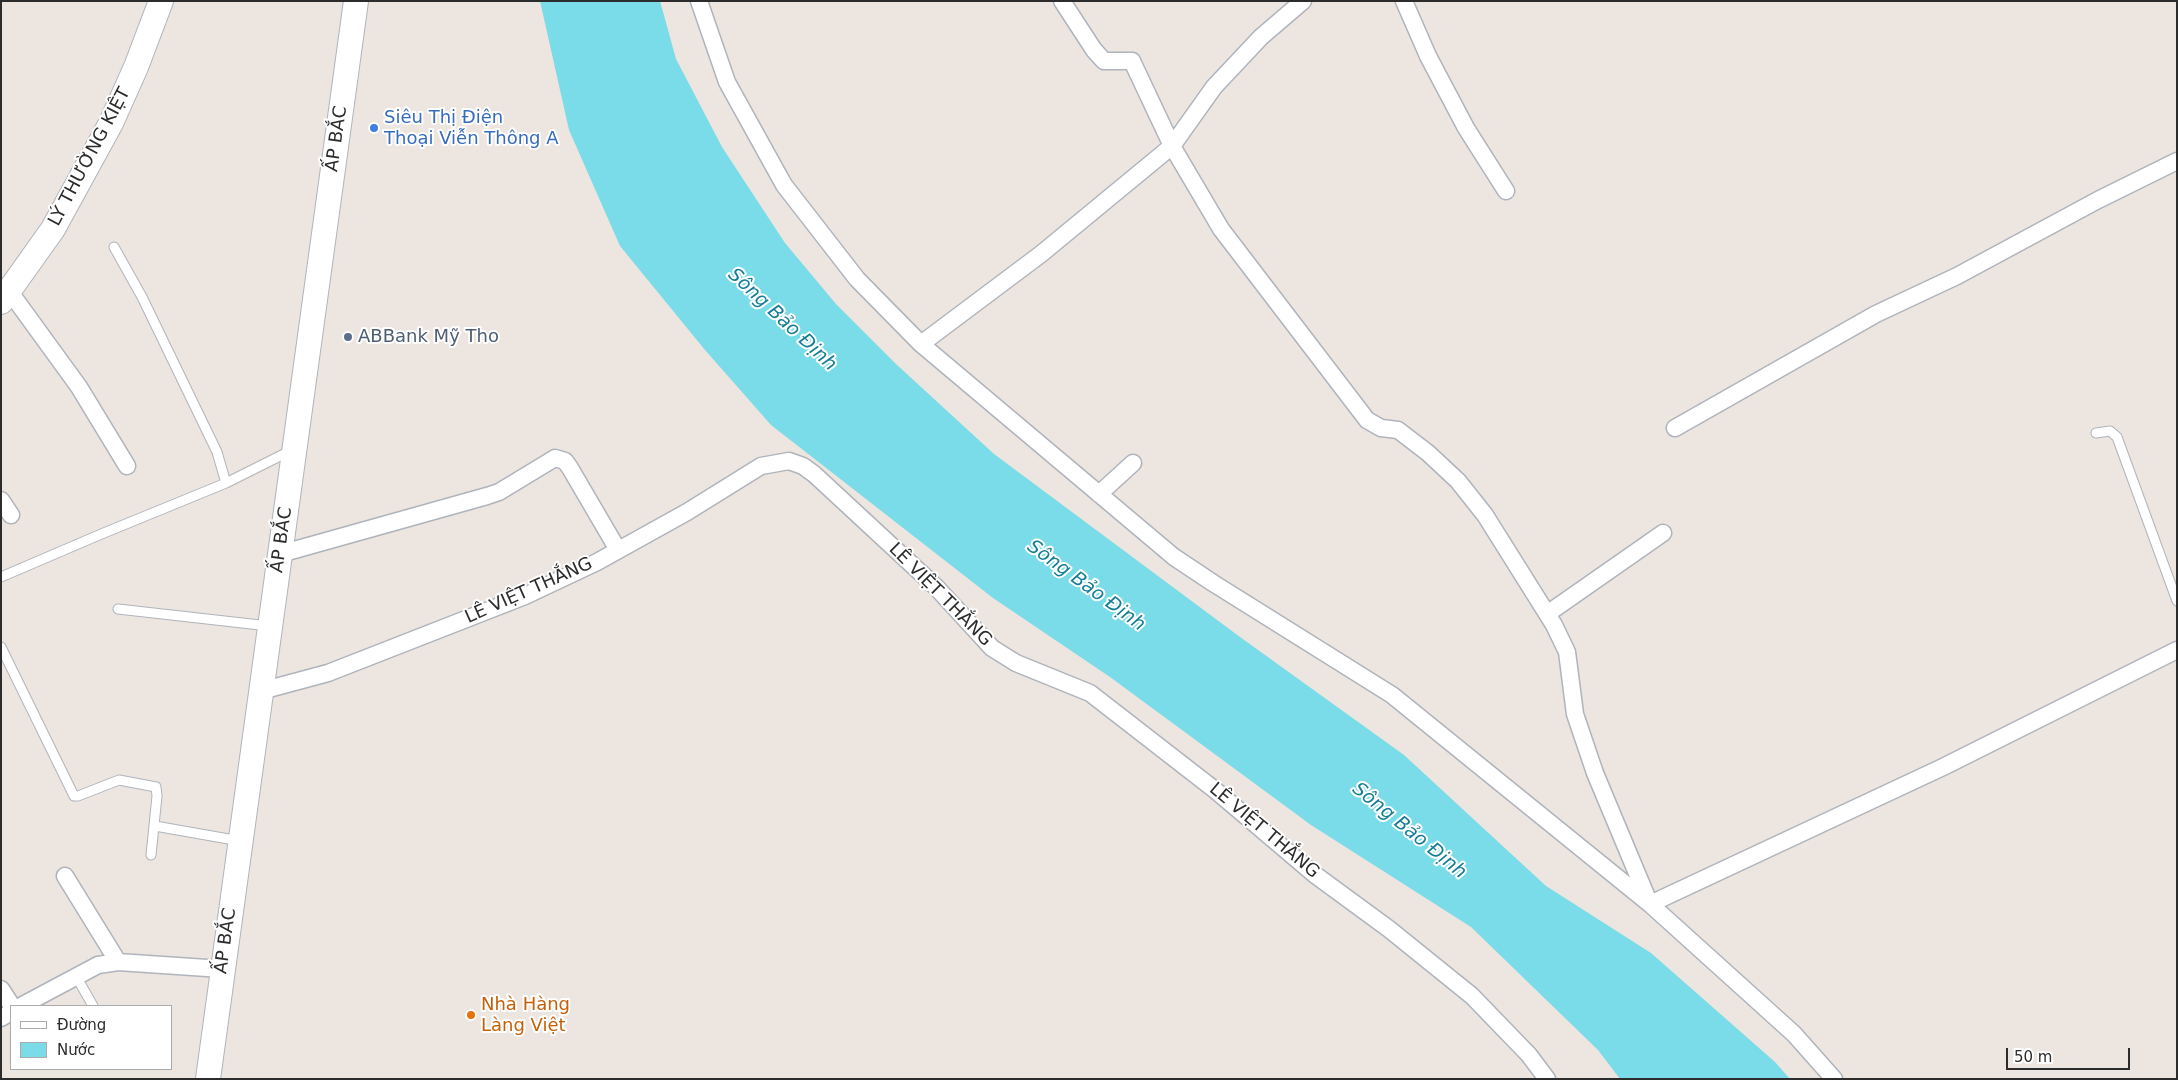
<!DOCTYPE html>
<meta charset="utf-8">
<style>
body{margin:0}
#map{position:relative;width:2178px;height:1080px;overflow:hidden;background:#ede5df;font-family:"DejaVu Sans",sans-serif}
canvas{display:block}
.frame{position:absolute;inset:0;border:2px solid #2c2c2c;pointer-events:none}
.legend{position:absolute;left:10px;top:1005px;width:162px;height:65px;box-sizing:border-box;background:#fff;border:1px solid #ababab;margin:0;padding:6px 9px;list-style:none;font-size:15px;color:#2c2c2c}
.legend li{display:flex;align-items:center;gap:10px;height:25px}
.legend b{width:25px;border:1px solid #ababab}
.scale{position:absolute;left:2006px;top:1048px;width:124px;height:22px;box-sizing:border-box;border:2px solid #2c2c2c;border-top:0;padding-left:6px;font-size:15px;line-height:18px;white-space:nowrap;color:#2c2c2c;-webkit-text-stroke:4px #fff;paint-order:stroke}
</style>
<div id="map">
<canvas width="2178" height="1080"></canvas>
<div class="frame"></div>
<ul class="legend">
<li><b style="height:6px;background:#fff"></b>Đường</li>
<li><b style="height:14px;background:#79dce8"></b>Nước</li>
</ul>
<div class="scale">50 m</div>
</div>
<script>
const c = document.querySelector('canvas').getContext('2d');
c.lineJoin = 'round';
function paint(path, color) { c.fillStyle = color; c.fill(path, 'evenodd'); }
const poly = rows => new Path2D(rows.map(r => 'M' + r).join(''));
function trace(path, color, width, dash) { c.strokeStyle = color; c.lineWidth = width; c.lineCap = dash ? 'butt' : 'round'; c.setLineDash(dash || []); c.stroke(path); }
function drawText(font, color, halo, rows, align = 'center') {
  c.font = font + ' "DejaVu Sans",sans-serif'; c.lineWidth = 4; c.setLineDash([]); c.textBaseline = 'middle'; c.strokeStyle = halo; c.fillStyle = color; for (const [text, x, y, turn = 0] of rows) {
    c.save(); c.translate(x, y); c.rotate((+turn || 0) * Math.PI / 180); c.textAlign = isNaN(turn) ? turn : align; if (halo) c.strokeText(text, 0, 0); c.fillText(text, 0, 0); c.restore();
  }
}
const water = poly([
 [540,1,660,1,676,59,722,147,785,243,836,304,896,364,994,454,1240,637,1404,755,1546,886,1651,953,1775,1062,1790,1079,1620,1079,1598,1050,1471,927,1311,825,1110,677,993,598,771,425,705,350,620,246,569,130]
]);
const lane = poly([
 [114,247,142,297,217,452,226,483],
 [2096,433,2110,431,2117,437,2177,601],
 [1,577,99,535,226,483,292,450],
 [118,609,269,626],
 [1,647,74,796,78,796,119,780,156,787,157,796,151,855],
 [155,826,240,841],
 [76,976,93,1006]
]);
const street = poly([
 [699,1,727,82,784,185,857,279,921,344,1174,557,1213,583,1392,695,1650,904,1794,1034,1834,1079],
 [1062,1,1094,50,1104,61,1132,61,1172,146,1221,229,1367,420,1381,428,1398,430,1428,453,1458,481,1485,515,1554,625,1567,652,1575,714,1595,773,1649,902],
 [1404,1,1428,56,1466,128,1506,191],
 [10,292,79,387,127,466],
 [921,344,1041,254,1172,146,1214,87,1261,37,1303,1],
 [1675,428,1876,314,1957,276,2098,200,2177,161],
 [1099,494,1133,463],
 [1,500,11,515],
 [280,554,487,496,499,492,555,458,565,461,570,468,618,550],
 [1547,614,1663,533],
 [261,691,328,673,525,596,597,562,687,512,761,466,789,461,803,466,814,474,936,587,992,648,1016,663,1090,693,1215,790,1314,874,1389,929,1472,996,1529,1055,1547,1079],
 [65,876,118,962],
 [1650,904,1943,767,2177,650],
 [1,989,12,1006],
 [21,1006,98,965,118,962,222,969],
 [1,1018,11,1012]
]);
const secondary = poly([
 [1,302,53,229,111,123,136,67,161,1],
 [208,1079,356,1]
]);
const markers = [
 [374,128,5,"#3f7fe0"],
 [348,337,5,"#5c6f8a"],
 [471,1015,5,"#e8710a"]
];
const shopNames = [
 ["Siêu Thị Điện",384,118],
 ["Thoại Viễn Thông A",384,139]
];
const streetNames = [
 ["ẤP BẮC",337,139,-82],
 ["LÝ THƯỜNG KIỆT",90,157,-62],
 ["ẤP BẮC",282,540,-82],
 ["LÊ VIỆT THẮNG",529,591,-24],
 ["LÊ VIỆT THẮNG",940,595,45],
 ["LÊ VIỆT THẮNG",1264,831,40],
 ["ẤP BẮC",226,941,-82]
];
const serviceNames = [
 ["ABBank Mỹ Tho",358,337]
];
const foodNames = [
 ["Nhà Hàng",481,1005],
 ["Làng Việt",481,1026]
];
const waterNames = [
 ["Sông Bảo Định",782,320,43],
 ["Sông Bảo Định",1086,586,36],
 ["Sông Bảo Định",1409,831,39]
];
paint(water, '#79dce8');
trace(lane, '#afb4bc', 11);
trace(street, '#afb4bc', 19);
trace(secondary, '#afb4bc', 26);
trace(lane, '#fff', 9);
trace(street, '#fff', 16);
trace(secondary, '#fff', 24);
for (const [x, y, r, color] of markers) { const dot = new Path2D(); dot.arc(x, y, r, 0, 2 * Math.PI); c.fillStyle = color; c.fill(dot); trace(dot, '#fff', 2); }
drawText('18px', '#366cbe', '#fff', shopNames, 'left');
drawText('18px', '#2c2c2c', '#fff', streetNames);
drawText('18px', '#4e5e75', '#fff', serviceNames, 'left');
drawText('18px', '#c56008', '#fff', foodNames, 'left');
drawText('italic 19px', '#157e97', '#fff', waterNames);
</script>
